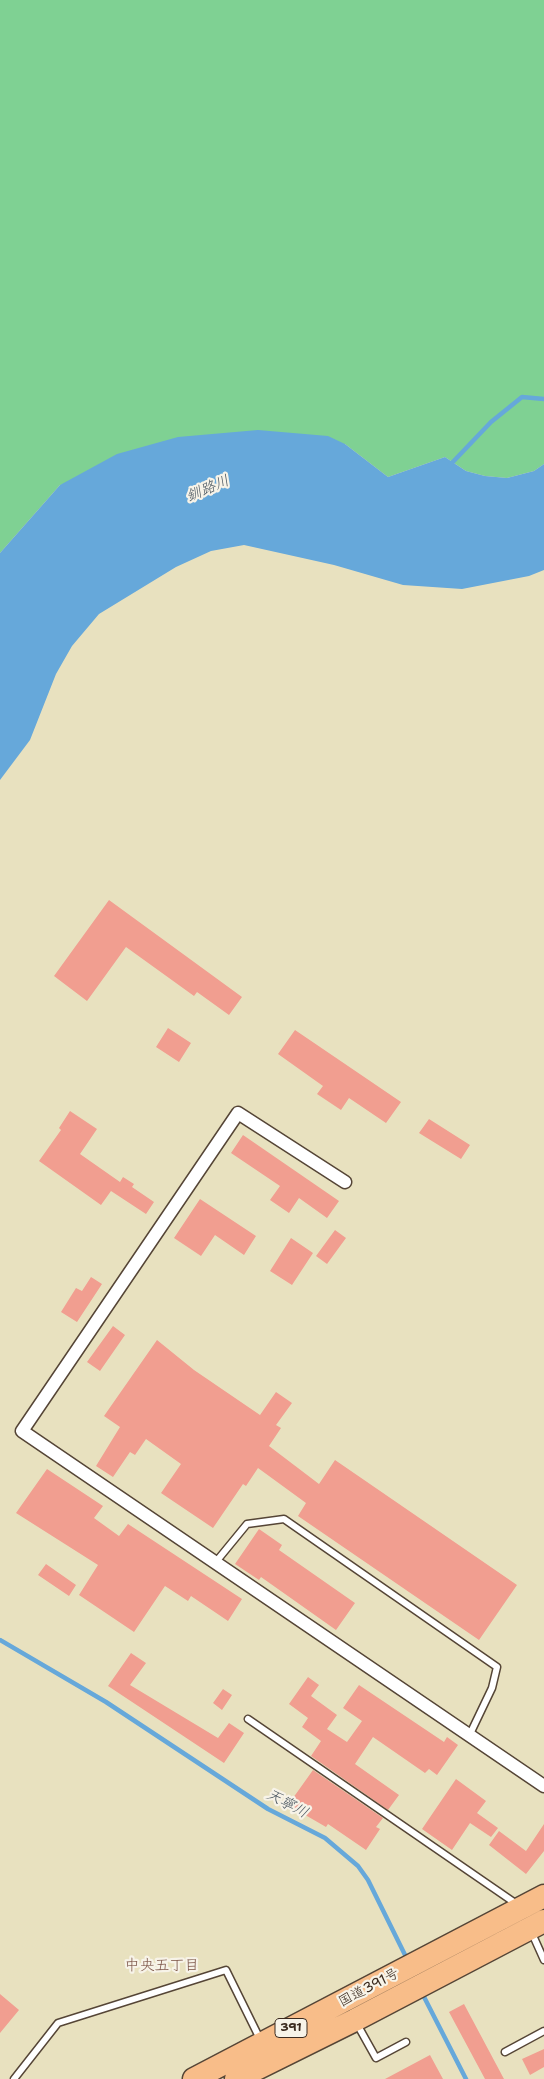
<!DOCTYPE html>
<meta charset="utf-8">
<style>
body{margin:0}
canvas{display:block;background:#e8e1bf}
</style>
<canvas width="544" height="2079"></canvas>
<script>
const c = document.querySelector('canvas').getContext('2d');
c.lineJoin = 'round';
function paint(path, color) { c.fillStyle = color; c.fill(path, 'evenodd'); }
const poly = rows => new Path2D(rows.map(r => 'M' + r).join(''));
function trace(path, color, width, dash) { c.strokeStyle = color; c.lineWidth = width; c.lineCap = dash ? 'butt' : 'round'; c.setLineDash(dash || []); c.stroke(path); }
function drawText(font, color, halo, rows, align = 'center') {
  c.font = font + ' "Shantell Sans","Klee One",sans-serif'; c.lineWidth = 4.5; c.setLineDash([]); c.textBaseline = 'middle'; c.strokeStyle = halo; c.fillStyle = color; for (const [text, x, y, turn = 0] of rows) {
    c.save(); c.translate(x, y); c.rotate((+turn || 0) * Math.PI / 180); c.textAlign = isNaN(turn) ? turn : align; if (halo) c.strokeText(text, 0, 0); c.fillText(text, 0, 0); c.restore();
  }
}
const green = poly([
 [0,0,544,0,544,464,534,471,507,478,485,476,466,471,445,457,388,477,345,444,60,485,0,553]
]);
const water = poly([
 [258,430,328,436,345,444,388,477,445,457,466,471,485,476,507,478,534,471,544,464,544,570,529,576,462,589,403,585,334,565,244,545,211,551,176,567,99,614,72,646,56,674,30,740,0,780,0,553,60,485,117,454,178,437]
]);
const stream = poly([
 [450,465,491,422,522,397,544,399],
 [0,1640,106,1702,268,1809,325,1838,358,1866,368,1880,408,1961],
 [422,1993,466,2079]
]);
const building = poly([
 [109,900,242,997,229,1015,197,992,194,996,126,947,87,1001,54,976],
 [168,1028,191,1043,179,1062,156,1047],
 [295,1030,401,1102,386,1123,349,1098,341,1110,317,1094,323,1086,278,1054],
 [70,1111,97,1129,80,1154,120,1182,123,1177,134,1184,132,1187,154,1202,146,1214,111,1191,101,1205,39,1161,61,1130,59,1128],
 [429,1119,470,1145,461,1159,419,1133],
 [243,1135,339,1201,327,1218,299,1198,289,1213,270,1200,280,1186,231,1153],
 [200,1199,256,1236,244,1255,215,1235,201,1256,174,1238],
 [335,1230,346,1238,327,1264,316,1256],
 [291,1238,313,1253,292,1285,270,1271],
 [91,1277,102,1284,77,1322,61,1312,76,1288,82,1291],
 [113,1326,125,1335,100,1371,87,1362],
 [157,1340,194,1370,260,1415,276,1392,292,1403,276,1425,281,1428,269,1446,319,1484,335,1460,517,1585,479,1640,298,1516,306,1503,258,1468,246,1486,243,1484,213,1528,161,1493,181,1464,146,1439,135,1455,130,1452,113,1477,96,1466,120,1427,104,1416],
 [47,1469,103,1506,94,1518,119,1536,128,1524,242,1599,228,1621,191,1596,188,1601,165,1586,134,1632,79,1595,98,1565,16,1513],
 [259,1529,282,1545,279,1550,355,1603,336,1630,261,1577,259,1580,235,1564],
 [46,1564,76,1585,69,1596,38,1575],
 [131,1653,146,1663,130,1685,218,1738,229,1723,244,1733,224,1763,108,1686],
 [308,1677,319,1685,311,1696,337,1715,327,1729,347,1742,362,1721,343,1708,359,1685,444,1742,447,1737,458,1745,437,1775,429,1769,425,1773,373,1737,355,1764,399,1795,388,1810,311,1756,321,1741,302,1727,308,1718,289,1704],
 [223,1689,232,1695,222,1710,213,1703],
 [313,1770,383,1818,376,1827,380,1829,366,1850,328,1824,326,1827,288,1805],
 [456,1779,486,1801,477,1813,498,1828,491,1837,470,1823,452,1850,422,1829],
 [544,1824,544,1851,526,1874,489,1845,499,1831,526,1851],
 [0,1994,19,2010,0,2033],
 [464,2004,504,2079,485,2079,449,2012],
 [544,2049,544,2067,530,2075,522,2059],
 [430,2055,443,2079,385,2079]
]);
const lane = poly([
 [215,1563,247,1524,284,1519,497,1667,492,1688,470,1734],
 [248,1719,518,1905],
 [531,1931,544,1960],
 [357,2024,376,2058,406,2042],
 [505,2052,544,2031],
 [14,2079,58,2023,226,1970,260,2039]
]);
const street = poly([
 [345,1182,238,1113,22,1431,544,1786]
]);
const highway = poly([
 [194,2079,544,1896],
 [236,2079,355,2020,544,1921]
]);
const shields = [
 [291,2028,32]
];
const shieldNames = [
 ["391",291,2028]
];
const streetNames = [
 ["国道391号",369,1988,-28]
];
const waterNames = [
 ["釧路川",208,489,-23],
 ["天寧川",287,1804,28]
];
const neighbourhoodNames = [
 ["中央五丁目",162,1966]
];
paint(green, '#7fd193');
paint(water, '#66a8da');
trace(stream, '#66a8da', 4.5);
paint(building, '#f19e90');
trace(lane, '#554536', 9);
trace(street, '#554536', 15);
trace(highway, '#554536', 25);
trace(lane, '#fff', 6);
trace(street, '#fff', 12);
trace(highway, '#f8bd89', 22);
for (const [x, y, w] of shields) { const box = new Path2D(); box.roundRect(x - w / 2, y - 9.5, w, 19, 4); c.fillStyle = '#f7f3e8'; c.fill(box); trace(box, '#3b2a1e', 1); }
drawText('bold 12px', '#3b2a1e', null, shieldNames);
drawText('14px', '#3b2a1e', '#f7f3e8', streetNames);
drawText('italic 15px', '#4a5660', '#f7f3e8', waterNames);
drawText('15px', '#7b5346', '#f7f3e8', neighbourhoodNames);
</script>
